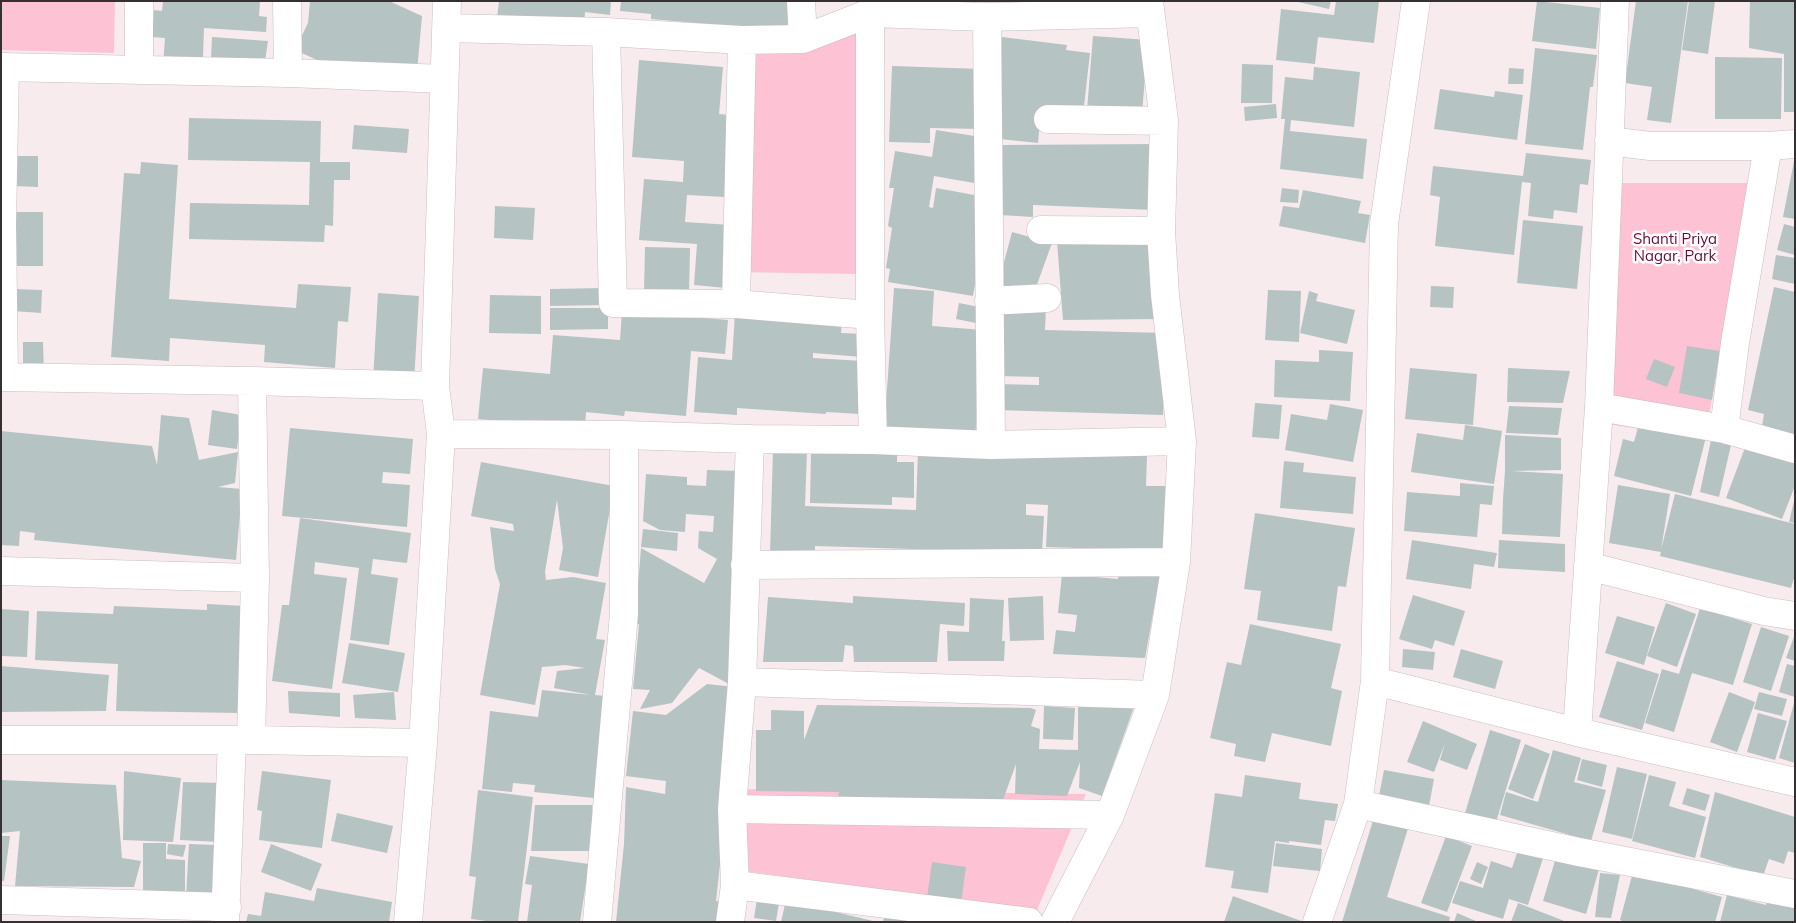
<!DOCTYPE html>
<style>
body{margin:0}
#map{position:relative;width:1796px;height:923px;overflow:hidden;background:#f8ebee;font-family:Mulish,sans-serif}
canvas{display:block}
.frame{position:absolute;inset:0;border:2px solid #353032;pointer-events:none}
</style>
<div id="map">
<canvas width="1796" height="923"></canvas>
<div class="frame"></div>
</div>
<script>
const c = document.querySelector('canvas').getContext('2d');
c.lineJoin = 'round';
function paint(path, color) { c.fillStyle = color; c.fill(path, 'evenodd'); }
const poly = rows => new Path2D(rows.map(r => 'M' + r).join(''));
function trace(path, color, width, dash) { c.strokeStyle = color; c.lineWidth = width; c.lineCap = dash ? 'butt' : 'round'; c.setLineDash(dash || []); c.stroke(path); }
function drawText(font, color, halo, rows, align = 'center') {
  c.font = font + ' Mulish,sans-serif'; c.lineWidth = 5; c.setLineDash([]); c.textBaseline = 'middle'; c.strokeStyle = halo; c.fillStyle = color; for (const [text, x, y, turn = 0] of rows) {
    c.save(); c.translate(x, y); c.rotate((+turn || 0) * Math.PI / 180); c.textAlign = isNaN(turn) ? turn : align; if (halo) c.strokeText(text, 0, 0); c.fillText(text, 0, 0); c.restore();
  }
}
const green = poly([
 [1,1,115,1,114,53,1,50],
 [733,30,861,32,858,274,730,272],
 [1619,183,1749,183,1705,439,1595,422],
 [733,789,1086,794,1037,910,728,869]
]);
const building = poly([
 [163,1,260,1,259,16,267,17,266,32,204,28,203,57,211,58,212,37,268,41,264,68,163,65,165,38,152,37,154,10,162,11],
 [310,1,389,1,422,16,417,72,326,64,295,50,308,23],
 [499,1,611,1,610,15,585,12,584,28,497,18],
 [621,1,790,1,787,31,651,19,651,14,620,11],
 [1294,1,1331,1,1329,9],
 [1336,1,1379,1,1374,43,1318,37,1315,64,1276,60,1281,9,1334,15],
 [1537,1,1600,8,1596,49,1532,41],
 [1636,1,1688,1,1671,123,1647,120,1652,87,1625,83],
 [1689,1,1715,1,1708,54,1682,50],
 [1750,1,1795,1,1795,112,1784,112,1784,54,1749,48],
 [1093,36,1148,40,1142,114,1087,110],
 [1002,37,1067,45,1066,50,1090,53,1083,115,1041,110,1038,143,991,138],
 [1535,48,1597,55,1593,87,1590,87,1583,150,1525,144],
 [1715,57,1782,58,1781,119,1715,119],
 [639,60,723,67,719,114,730,115,724,197,687,195,685,222,731,225,726,288,694,285,697,244,639,240,644,179,683,182,684,161,632,157],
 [1242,64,1273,65,1272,103,1241,103],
 [892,66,982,69,981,129,930,128,930,143,889,142],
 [1314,67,1360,72,1354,127,1291,120,1290,131,1367,139,1363,179,1280,169,1285,119,1281,119,1285,77,1313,80],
 [1509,68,1524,69,1523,84,1508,84],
 [1440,89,1494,97,1495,91,1523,95,1517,140,1434,129],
 [1276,104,1277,118,1245,121,1244,107],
 [189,118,321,121,320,162,350,162,350,180,334,180,333,226,325,225,324,242,189,239,190,203,309,205,310,162,188,160],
 [354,125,409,129,407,153,352,149],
 [936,130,981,137,974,183,934,176,929,207,933,208,936,188,980,196,975,231,984,232,973,296,888,282,890,269,886,268,892,228,888,226,894,188,889,188,895,151,932,157],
 [1155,144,1153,210,1033,205,1033,217,1000,215,1003,145],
 [1526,153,1591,160,1588,185,1580,184,1577,213,1554,210,1553,219,1528,216,1531,183,1522,182,1514,255,1435,246,1440,197,1430,195,1433,166,1523,176],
 [13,156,38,156,38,187,13,186],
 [1794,161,1795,161,1795,219,1783,217],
 [141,162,178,165,169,299,296,308,298,284,351,287,348,322,338,321,335,368,264,362,265,345,170,338,169,361,111,357,124,173,140,174],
 [1282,188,1299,190,1298,203,1280,202],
 [1303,190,1361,201,1358,213,1370,215,1365,243,1279,226,1283,206,1299,208],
 [495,206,535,208,533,240,494,238],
 [13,212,43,212,43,266,13,266],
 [1523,220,1583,226,1577,289,1517,283],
 [1784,224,1795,227,1795,255,1777,250],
 [1012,232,1052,243,1035,290,997,289],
 [1158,240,1160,319,1063,320,1057,241],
 [645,247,690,248,689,294,644,293],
 [1776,255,1795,258,1795,284,1772,279],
 [1431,286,1454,287,1453,308,1430,307],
 [1774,287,1795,292,1795,439,1761,432,1764,414,1748,410],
 [604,288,604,305,550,306,550,289],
 [894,288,934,291,932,326,983,330,975,439,884,433],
 [14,289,42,290,41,313,13,311],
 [1268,290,1301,291,1299,342,1265,340],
 [1309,291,1318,294,1316,301,1355,310,1347,344,1300,333],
 [378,293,419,296,414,382,373,380],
 [490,295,541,296,541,334,489,333],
 [959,303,979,307,976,323,956,319],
 [998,306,1046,307,1045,330,1165,333,1163,415,996,410,997,384,1039,385,1039,377,997,376],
 [550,308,608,308,608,329,550,330],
 [622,311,728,320,725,354,691,351,686,416,625,411,624,416,586,412,585,428,478,419,483,368,550,374,553,335,620,340],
 [735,313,842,321,841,333,864,334,862,357,813,353,813,358,863,361,860,414,826,412,826,414,737,408,737,415,694,412,698,357,732,360],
 [23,342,43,342,44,374,23,374],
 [1687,346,1720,351,1712,400,1679,393],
 [1319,350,1353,352,1350,401,1274,397,1275,360,1319,362],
 [1654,359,1675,367,1667,387,1646,379],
 [1410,368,1477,374,1473,425,1405,419],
 [1508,368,1570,371,1563,403,1507,402],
 [1255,403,1282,405,1279,439,1252,437],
 [1330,404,1363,410,1353,462,1285,450,1291,414,1327,420],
 [1509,406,1562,408,1558,435,1506,433],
 [212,410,241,415,237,449,208,445],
 [161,415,189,418,199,460,238,452,235,483,218,487,242,489,236,560,34,540,35,533,20,531,19,546,1,545,1,431,152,446,157,465],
 [1640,420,1706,437,1691,496,1614,476,1623,439,1634,442],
 [1465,425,1502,431,1494,484,1411,472,1417,433,1463,440],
 [290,428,413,439,410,474,383,472,382,483,410,485,407,527,282,516],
 [1505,435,1561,438,1561,470,1511,471,1563,474,1560,537,1502,534,1503,499,1505,471],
 [1711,440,1731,445,1719,497,1700,492],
 [1746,445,1795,462,1795,486,1782,519,1726,498],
 [918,449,1147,456,1146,486,1170,486,1165,551,1046,547,1048,505,1026,504,1026,515,1044,516,1042,553,815,546,815,554,770,553,773,450,807,451,805,506,916,510],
 [811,452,897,454,897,462,914,462,914,498,892,497,892,505,810,503],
 [1284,461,1304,463,1303,472,1356,477,1353,514,1280,508],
 [481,462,614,486,598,577,559,570,563,548,557,500,545,572,546,580,573,577,606,583,596,639,605,640,595,695,605,696,594,798,534,792,535,785,513,783,512,792,482,789,490,711,538,717,542,690,591,695,554,688,557,671,585,668,565,665,542,667,535,705,480,695,500,584,495,569,490,527,514,531,513,524,471,516],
 [707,470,740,471,729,684,699,668,672,703,640,709,650,690,633,689,639,624,635,624,641,548,704,583,717,559,698,548,699,531,713,532,714,516,686,514,685,532,660,530,643,521,646,474,687,477,687,485,706,486],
 [1460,483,1494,486,1492,505,1480,504,1477,537,1404,531,1407,492,1460,496],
 [1618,485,1670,494,1661,550,1675,494,1795,524,1795,575,1791,588,1660,556,1661,552,1609,543],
 [1794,501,1795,501,1795,523,1789,522],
 [1255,513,1355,528,1346,587,1338,586,1332,631,1257,620,1261,591,1244,589],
 [300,518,411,533,407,563,373,559,371,574,398,578,389,645,350,640,359,568,315,562,314,574,347,578,332,689,272,681,282,605,289,605],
 [643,529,678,533,677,551,641,547],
 [1412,540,1497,553,1494,567,1474,564,1471,589,1406,579],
 [1499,540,1565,544,1565,572,1498,568],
 [1119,571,1160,575,1145,658,1053,654,1056,630,1075,632,1077,615,1058,613,1062,574,1118,579],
 [1413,595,1465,611,1454,646,1435,640,1432,649,1399,639],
 [853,596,965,603,964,626,940,624,937,662,854,662,853,646,845,645,843,662,763,662,768,597,853,603],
 [1043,596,1044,640,1010,641,1008,598],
 [970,598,1004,600,1002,641,1005,641,1004,661,948,661,947,631,969,632],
 [1666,603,1696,614,1677,667,1647,656],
 [207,604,245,606,240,713,116,711,118,664,35,660,37,611,113,614,114,606,207,610],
 [1700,608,1752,624,1733,685,1692,673,1674,732,1645,723,1662,669,1679,674],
 [1,609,29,611,27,657,1,656],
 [1617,616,1655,627,1644,665,1605,653],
 [1250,624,1341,644,1331,688,1342,691,1331,746,1272,733,1265,762,1234,756,1236,744,1210,738,1227,662,1241,665],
 [1761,627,1789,636,1771,691,1743,682],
 [1795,634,1795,661,1786,658],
 [349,643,405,653,398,692,342,683],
 [1403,649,1435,652,1433,670,1402,667],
 [1461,649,1503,661,1495,689,1453,677],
 [1617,661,1659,674,1642,730,1599,717],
 [1787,664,1795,666,1795,697,1779,692],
 [1,666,109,675,106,711,1,712],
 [707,684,735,687,723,837,716,901,723,902,721,922,616,922,624,844,626,787,665,794,666,781,626,776,633,711,666,715],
 [288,691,340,693,340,717,289,713],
 [394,692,396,720,355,718,353,695],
 [1729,692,1755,702,1737,752,1710,742],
 [1759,692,1787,699,1782,716,1754,709],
 [1794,703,1795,703,1795,763,1779,758],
 [817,705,1031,708,1036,710,1031,726,1040,729,1039,749,1078,750,1078,708,1080,705,1134,707,1102,796,1079,788,1080,762,1067,796,1015,794,1016,764,1003,800,838,797,839,792,756,791,756,730,771,730,771,710,804,711,804,740],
 [1044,706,1075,708,1073,740,1043,739],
 [1758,713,1787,721,1775,760,1747,752],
 [1423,721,1477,744,1467,770,1440,760,1445,743,1434,772,1407,762],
 [1490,730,1521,740,1496,822,1465,813],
 [1525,744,1550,754,1533,799,1508,789],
 [1553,750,1581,758,1574,782,1606,790,1591,841,1500,815,1506,792,1538,802],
 [1582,759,1607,765,1602,787,1577,780],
 [1617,767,1647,774,1632,839,1602,832],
 [1384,770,1434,779,1429,806,1379,796],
 [124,771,181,778,173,842,123,840],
 [262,771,331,780,322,848,259,840,262,811,257,810],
 [1245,775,1301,783,1299,799,1338,804,1335,821,1325,820,1321,845,1289,841,1289,843,1275,841,1268,893,1231,888,1234,871,1205,867,1215,793,1242,797],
 [1649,775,1676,782,1669,806,1706,817,1695,858,1632,841],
 [1,780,116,785,122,858,141,861,134,887,15,886,20,831,1,833],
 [183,782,223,783,219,842,180,840],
 [1687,788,1710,795,1705,811,1682,804],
 [478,790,533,797,518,922,494,922,471,919,476,877,469,876],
 [1715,792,1795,817,1795,853,1788,851,1784,864,1769,859,1763,876,1700,857],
 [535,805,592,805,593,851,531,851],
 [337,813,393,826,387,853,331,841],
 [1375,814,1409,825,1387,897,1450,917,1449,922,1342,922],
 [1,836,10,836,4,881,1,881],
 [1446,836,1472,846,1447,912,1421,903],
 [143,843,166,843,166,859,185,860,185,897,143,897],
 [1276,843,1322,849,1320,871,1273,866],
 [168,844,186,845,183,857,167,854],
 [189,844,216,845,213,898,186,897],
 [271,844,322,864,311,891,261,872],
 [1518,850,1543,858,1528,905,1509,899,1503,919,1452,903,1460,881,1483,888,1491,861,1512,868],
 [1557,854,1600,866,1586,914,1543,901],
 [530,856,589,864,580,922,527,922,532,885,525,884],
 [932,862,966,867,961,903,927,898],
 [1477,862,1488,867,1481,884,1470,879],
 [1633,872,1722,897,1715,922,1625,922,1620,920],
 [1600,873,1620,875,1611,918,1595,917],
 [317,888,392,902,389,922,246,922,248,914,261,916,265,892,314,901],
 [1727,895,1766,905,1767,900,1795,907,1795,922,1720,922],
 [1233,896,1304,922,1224,922],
 [757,899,779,903,776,921,754,918],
 [786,900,873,921,872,922,781,922],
 [1518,903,1567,922,1511,922],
 [885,913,918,922,883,922],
 [1457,913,1478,922,1454,922]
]);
const minor = poly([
 [139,1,139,70],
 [287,1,288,73],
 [801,1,803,39],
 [1416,1,1384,224,1375,681,1577,732],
 [1615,1,1599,407,1577,732,1795,782],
 [870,13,870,315,873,440],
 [987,17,991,445],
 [447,28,606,32,742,40,803,39,870,13,987,17,1150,13],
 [606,32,613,303,736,304,870,315],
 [1,67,288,73,444,79],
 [1048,119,1164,121],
 [1609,141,1650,146,1768,146,1795,144],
 [1041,230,1161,231],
 [989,301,1047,298],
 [736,304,742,40],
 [1,377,252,381,435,386],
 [4,377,2,224,5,67],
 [1599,407,1724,429,1795,449],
 [1724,429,1735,343,1768,146],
 [441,434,624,435,750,439,873,440,991,445,1182,441],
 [745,565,1176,562],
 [1588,566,1764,611,1795,616],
 [1,571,255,578],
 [1375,681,1358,804,1579,852,1795,894],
 [742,682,1155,695],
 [1,740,251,740,423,743],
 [251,740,255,578,252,381],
 [732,809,1110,815],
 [735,885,1029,922],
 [1,900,227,907],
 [225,922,232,740],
 [408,922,423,743,441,434,435,386,447,1],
 [597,922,624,614,624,435],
 [730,922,735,885,732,809,742,682,750,439],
 [1055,922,1110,815,1155,695,1176,562,1182,441,1165,295,1161,231,1164,121,1149,1],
 [1317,922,1358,804]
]);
const parkNames = [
 ["Shanti Priya",1675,239],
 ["Nagar, Park",1675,256]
];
paint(green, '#fdc2d4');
paint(building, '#b5c3c3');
trace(minor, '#cabdc0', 29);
trace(minor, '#fff', 28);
drawText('15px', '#6d0a3a', '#fff', parkNames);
</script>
